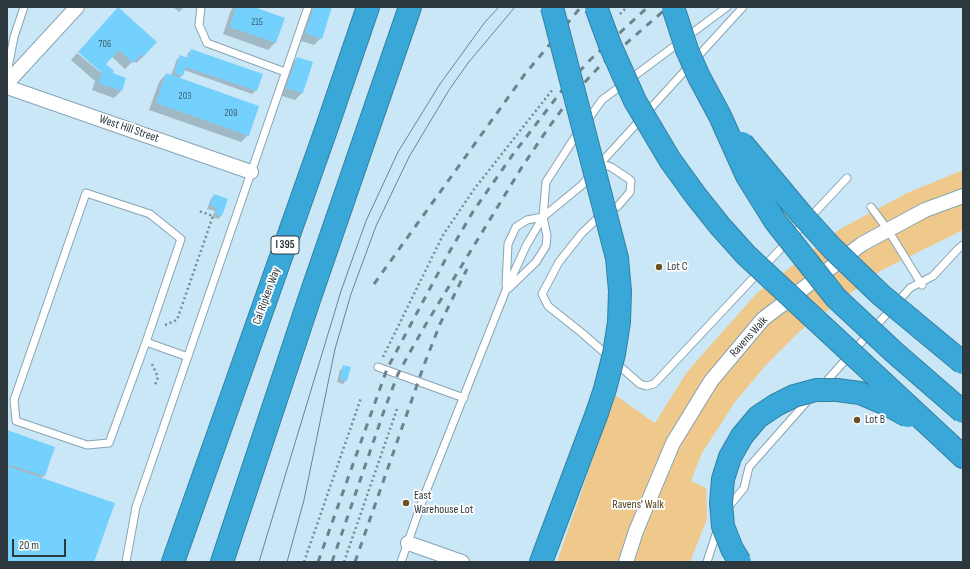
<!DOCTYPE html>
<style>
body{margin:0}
#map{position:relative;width:970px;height:569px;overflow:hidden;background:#cae7f7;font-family:"Sofia Sans Condensed",sans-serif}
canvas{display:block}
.frame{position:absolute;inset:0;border:8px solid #2c383e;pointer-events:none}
.scale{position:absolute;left:12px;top:539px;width:54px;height:18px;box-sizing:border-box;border:2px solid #2c383e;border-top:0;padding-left:5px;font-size:12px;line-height:14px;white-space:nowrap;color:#2c383e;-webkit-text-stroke:3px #fff;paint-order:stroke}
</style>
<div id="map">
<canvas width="970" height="569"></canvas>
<div class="frame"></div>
<div class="scale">20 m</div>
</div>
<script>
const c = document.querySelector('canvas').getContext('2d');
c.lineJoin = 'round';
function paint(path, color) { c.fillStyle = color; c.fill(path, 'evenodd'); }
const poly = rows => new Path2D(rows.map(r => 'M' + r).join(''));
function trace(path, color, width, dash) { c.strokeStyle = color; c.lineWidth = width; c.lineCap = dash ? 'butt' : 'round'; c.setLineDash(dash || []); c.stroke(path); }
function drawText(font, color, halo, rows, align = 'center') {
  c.font = font + ' "Sofia Sans Condensed",sans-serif'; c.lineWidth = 3.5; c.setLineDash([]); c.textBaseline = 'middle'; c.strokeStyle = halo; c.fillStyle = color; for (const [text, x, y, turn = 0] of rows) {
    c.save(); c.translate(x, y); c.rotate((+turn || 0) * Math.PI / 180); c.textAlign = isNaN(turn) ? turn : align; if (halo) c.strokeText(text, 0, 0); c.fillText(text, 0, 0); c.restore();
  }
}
const green = poly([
 [963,170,963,230,880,271,800,331,766,365,735,402,702,453,691,481,706,488,707,519,690,562,557,562,615,395,655,423,687,372,757,293,840,229,907,193]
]);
const shadow = poly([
 [173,7,184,7,179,12],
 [234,7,252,7,276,42,268,50,223,34,231,10],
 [310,7,331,7,321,38,314,45,298,40],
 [111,16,144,56,136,63,134,60,125,69,112,57,105,64,112,74,125,78,121,91,114,98,92,90,95,81,71,60,77,53,100,72,101,71],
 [192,50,256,90,252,94,184,70,182,75,179,79,248,135,241,142,149,110,159,82,166,74,171,76,177,59,181,56,187,58,188,53],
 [297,58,312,63,302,93,295,100,279,95,290,65],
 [214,195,221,216,218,219,212,217,215,211,207,209,211,199],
 [344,366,346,380,343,384,337,382,340,370],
 [7,432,54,447,44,476,41,478,93,562,7,562]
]);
const building = poly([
 [118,7,157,42,144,56,142,54,133,63,119,50,106,64,114,71,113,73,126,78,122,91,98,83,102,73,78,52],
 [236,7,254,7,285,18,276,43,230,27],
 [314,7,332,7,322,39,305,33],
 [191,49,263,74,257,91,186,67,183,76,174,73,180,55,188,58],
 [297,57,313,62,303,93,286,88],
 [166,73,259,106,249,136,156,103],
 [214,194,228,199,222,216,215,214,217,208,210,205],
 [343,365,351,367,347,381,340,378],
 [7,430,55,447,45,476,7,464],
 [7,466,115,503,94,562,7,562]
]);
const path = poly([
 [620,14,627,7],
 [165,325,177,320,213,216,199,211],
 [383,357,443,235,475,188,553,89],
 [152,364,158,377,155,385],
 [304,562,361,398],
 [344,562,397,409]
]);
const lane = poly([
 [201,7,199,25,207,43,285,72],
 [7,73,14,37,24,7],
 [587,121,602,100,727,7],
 [598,166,605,165,611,167,629,179,631,181,630,192,618,206,599,217,582,233,559,262,542,294,548,306,582,333,640,384,646,386,654,384,847,178],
 [598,166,743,7],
 [871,207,888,230,922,285],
 [506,285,508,244,516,227,527,220,543,217,582,185,591,174],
 [509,288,536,262,546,246,547,236,543,217],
 [146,342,181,239,150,214,86,193,14,400,16,421,87,445,109,443,146,342,188,357],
 [378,367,464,398],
 [823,385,910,288,933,276,958,249,963,245],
 [726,510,744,488,749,467,810,398],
 [126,562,136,507,308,7],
 [401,562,423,499,506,290,526,246,543,217,546,182,579,131],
 [707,562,718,528]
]);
const street = poly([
 [7,83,77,7],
 [7,87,251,172],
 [408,543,462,562],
 [626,562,636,531,673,443,711,381,763,319,862,244,925,210,963,196]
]);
const highway = poly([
 [947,442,963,457],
 [173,562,327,127,368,7],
 [222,562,309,300,410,7],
 [541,562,597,413]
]);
const tram = poly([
 [259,562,341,291,366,221,398,152,440,84,485,22,499,7],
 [287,562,304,500,335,349,351,294,376,226,409,157,449,90,468,63,515,7]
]);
const rail = poly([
 [374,284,525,74,581,7],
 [318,562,387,369,451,249,474,210,514,153,563,89,591,59,648,7],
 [332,562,385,408,398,374,410,352,426,324,522,167,549,127,571,97,599,67,668,7],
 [355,562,424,365,440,324,467,269]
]);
const highwayBridge = poly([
 [552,7,617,258,620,291,619,322,614,354,605,389,597,413],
 [596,7,610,45,635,101,670,160,696,196,720,226,746,255,947,442],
 [673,7,687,50,699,77,720,116,747,176,775,221,836,298,895,353,963,412],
 [742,143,802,215,832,248,881,295,963,363],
 [740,562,732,549,723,526,721,503,723,479,730,457,742,436,758,417,776,405,794,396,816,390,837,390,860,393,888,405,908,416]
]);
const markers = [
 [659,267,4,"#6d5124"],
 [857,420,4,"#6d5124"],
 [406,503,4,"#6d5124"]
];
const numberNames = [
 ["215",257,22],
 ["706",105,44],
 ["203",185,96],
 ["209",231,113]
];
const shields = [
 [285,245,28]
];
const shieldNames = [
 ["I 395",285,245]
];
const streetNames = [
 ["West Hill Street",129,129,19],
 ["Cal Ripken Way",267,296,-70],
 ["Ravens Walk",749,337,-48]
];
const poiNames = [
 ["Lot C",667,267],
 ["Lot B",865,420],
 ["East",414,496],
 ["Warehouse Lot",414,510]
];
const parkNames = [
 ["Ravens' Walk",638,505]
];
paint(green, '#efc88b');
paint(shadow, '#0003');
paint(building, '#74d1fe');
trace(lane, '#88a4b3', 9);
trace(street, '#88a4b3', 16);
trace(highway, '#3481a2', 24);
trace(path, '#768994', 2.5, [2, 3]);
trace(lane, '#fff', 7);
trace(street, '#fff', 14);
trace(highway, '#39a8d8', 22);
trace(tram, '#6e828c', 1);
trace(rail, '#6e828c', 3, [7, 7]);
trace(highwayBridge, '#3481a2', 24, []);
trace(highwayBridge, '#39a8d8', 22);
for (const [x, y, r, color] of markers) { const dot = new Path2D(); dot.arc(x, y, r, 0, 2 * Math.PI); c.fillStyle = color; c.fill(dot); trace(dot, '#fff', 1.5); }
drawText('10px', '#3e5e6e', null, numberNames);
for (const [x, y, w] of shields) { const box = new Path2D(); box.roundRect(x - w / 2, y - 9, w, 18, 3); c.fillStyle = '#fff'; c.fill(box); trace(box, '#2c383e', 1); }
drawText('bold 11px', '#2c383e', null, shieldNames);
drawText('12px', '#2c383e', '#fff', streetNames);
drawText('12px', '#2c383e', '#fff', poiNames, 'left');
drawText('12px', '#554120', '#fff', parkNames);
</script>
